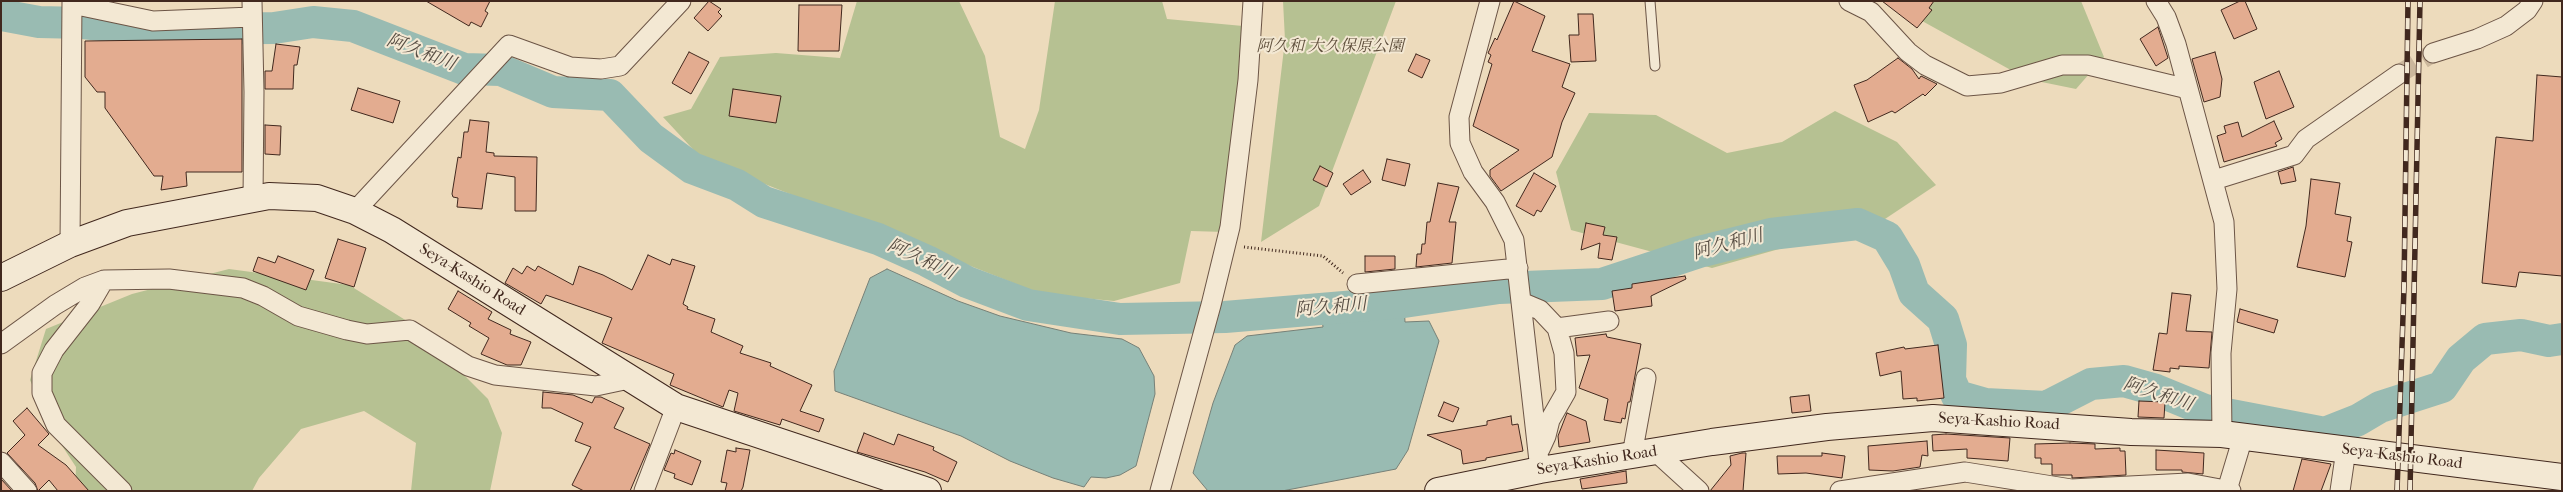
<!DOCTYPE html>
<meta charset="utf-8">
<style>
body{margin:0}
#map{position:relative;width:2563px;height:492px;overflow:hidden;background:#eddbbc;font-family:"IM FELL French Canon",serif}
canvas{display:block}
.frame{position:absolute;inset:0;border:2px solid #41281e;pointer-events:none}
</style>
<div id="map">
<canvas width="2563" height="492"></canvas>
<div class="frame"></div>
</div>
<script>
const c = document.querySelector('canvas').getContext('2d');
c.lineJoin = 'round';
function paint(path, color) { c.fillStyle = color; c.fill(path, 'evenodd'); }
const poly = rows => new Path2D(rows.map(r => 'M' + r).join(''));
function trace(path, color, width, dash) { c.strokeStyle = color; c.lineWidth = width; c.lineCap = dash ? 'butt' : 'round'; c.setLineDash(dash || []); c.stroke(path); }
function drawText(font, color, halo, rows, align = 'center') {
  c.font = font + ' "IM FELL French Canon","Noto Serif JP",serif'; c.lineWidth = 4; c.setLineDash([]); c.textBaseline = 'middle'; c.strokeStyle = halo; c.fillStyle = color; for (const [text, x, y, turn = 0] of rows) {
    c.save(); c.translate(x, y); c.rotate((+turn || 0) * Math.PI / 180); c.textAlign = isNaN(turn) ? turn : align; if (halo) c.strokeText(text, 0, 0); c.fillText(text, 0, 0); c.restore();
  }
}
const green = poly([
 [857,1,959,1,985,56,1000,137,1025,149,1039,110,1055,1,1162,1,1167,19,1243,26,1225,232,1191,231,1180,283,1114,301,1041,294,702,159,663,117,691,109,720,57,776,53,840,58],
 [1283,1,1396,1,1319,206,1261,242,1285,40],
 [1886,1,2081,1,2104,57,2076,89,2027,79],
 [1835,111,1897,142,1936,185,1885,219,1712,268,1571,230,1556,172,1589,113,1656,115,1727,153,1782,142],
 [229,269,349,285,415,326,488,399,502,433,490,491,411,491,416,443,364,411,301,429,259,478,252,491,75,491,76,467,53,432,30,380,46,329,132,294]
]);
const water = poly([
 [887,269,958,301,1000,316,1071,333,1122,339,1139,348,1154,376,1155,394,1136,466,1120,475,1106,478,1091,477,1084,487,1053,478,1010,461,961,436,835,391,834,371,870,278,887,269],
 [1404,302,1405,322,1429,321,1439,341,1408,450,1396,469,1282,491,1208,491,1193,473,1213,403,1235,345,1247,336,1323,327,1321,310,1404,302]
]);
const river = poly([
 [1,15,39,22,83,23,137,29,274,28,313,22,353,26,464,69,501,70,553,92,610,95,651,138,692,168,737,185,764,202,878,239,927,261,967,282,1028,305,1120,319,1225,317,1404,302,1499,288,1602,284,1699,252,1771,234,1858,224,1887,237,1904,265,1914,293,1943,319,1951,345,1950,380,1957,396,1985,404,2046,407,2091,384,2124,381,2156,390,2205,410,2325,433,2358,420,2380,407,2442,387,2461,359,2485,339,2521,335,2549,341,2562,339]
]);
const building = poly([
 [426,1,490,1,485,11,488,13,481,27,471,22,469,26,426,1],
 [709,1,721,9,718,12,722,16,708,31,694,18,709,1],
 [1514,1,1545,16,1532,51,1570,64,1562,87,1575,93,1562,122,1552,157,1501,191,1490,176,1490,170,1519,150,1473,126,1492,64,1488,62,1491,55,1488,53,1495,38,1497,40,1514,1],
 [1882,1,1934,1,1929,8,1932,10,1917,28,1882,1],
 [2240,1,2245,1,2257,29,2234,39,2221,10,2240,1],
 [799,5,842,5,839,51,798,51,799,5],
 [1578,14,1593,14,1596,61,1571,62,1569,35,1579,35,1578,14],
 [2158,27,2168,58,2156,66,2140,39,2158,27],
 [242,39,242,172,186,172,187,186,161,190,163,176,154,176,105,108,105,92,97,92,85,77,85,41,242,39],
 [276,44,300,47,297,65,294,65,293,89,265,89,265,71,272,71,276,44],
 [689,52,709,62,691,94,672,83,689,52],
 [2215,52,2222,79,2220,97,2204,102,2192,59,2215,52],
 [1416,54,1430,60,1422,78,1408,71,1416,54],
 [1898,58,1912,69,1919,79,1921,76,1937,84,1925,96,1923,94,1895,113,1892,111,1868,122,1854,85,1867,80,1898,58],
 [2279,71,2294,107,2266,119,2254,82,2279,71],
 [2537,75,2562,77,2562,276,2519,272,2516,287,2482,283,2496,137,2533,141,2537,75],
 [358,88,400,101,393,123,351,110,358,88],
 [733,89,781,96,776,123,729,116,733,89],
 [470,120,489,122,486,152,494,153,494,156,537,157,536,211,515,211,515,177,487,173,482,209,457,207,458,198,453,197,452,194,458,157,461,158,464,132,468,132,470,120],
 [2274,121,2282,139,2275,143,2277,146,2224,162,2217,136,2226,133,2224,126,2238,122,2242,137,2274,121],
 [265,125,281,126,280,155,265,154,265,125],
 [1387,159,1410,164,1405,186,1382,180,1387,159],
 [1320,166,1333,173,1327,187,1313,180,1320,166],
 [2293,167,2296,181,2281,184,2278,172,2293,167],
 [1363,170,1371,182,1351,195,1343,184,1363,170],
 [1534,173,1556,186,1541,212,1537,210,1534,216,1516,206,1534,173],
 [2311,179,2340,183,2335,214,2351,217,2347,241,2352,242,2345,277,2297,267,2306,226,2311,179],
 [1438,183,1459,187,1449,222,1456,222,1452,263,1416,267,1417,254,1421,254,1422,244,1425,244,1427,222,1430,222,1438,183],
 [1586,223,1605,227,1603,235,1617,237,1612,260,1598,258,1600,243,1581,250,1586,223],
 [338,239,366,248,354,287,325,278,338,239],
 [648,255,670,265,672,259,695,266,683,304,688,307,687,309,715,319,711,332,743,346,740,353,771,363,770,366,812,385,800,411,824,419,819,432,782,419,780,425,734,411,738,393,729,390,723,407,670,385,674,374,602,343,612,318,546,295,541,304,505,283,513,268,522,274,527,266,535,271,538,266,573,285,579,266,603,275,632,290,648,255],
 [278,256,314,270,306,290,253,271,258,257,275,263,278,256],
 [1365,256,1395,256,1395,269,1365,272,1365,256],
 [1685,276,1686,279,1651,296,1652,306,1615,311,1612,291,1632,288,1632,284,1685,276],
 [458,291,492,312,488,319,511,330,510,334,531,342,521,365,507,365,481,354,489,338,469,326,471,323,448,309,458,291],
 [2172,293,2191,295,2186,331,2212,332,2209,368,2179,366,2179,369,2170,368,2170,372,2153,370,2159,333,2167,334,2172,293],
 [2240,309,2278,320,2274,333,2237,322,2240,309],
 [1606,334,1607,337,1641,344,1630,402,1628,402,1625,419,1622,418,1621,423,1604,420,1608,399,1579,388,1590,355,1577,356,1575,338,1606,334],
 [1938,345,1944,398,1917,401,1917,398,1903,399,1901,371,1880,376,1876,353,1904,347,1905,349,1938,345],
 [543,392,573,395,592,403,595,397,601,397,624,408,614,428,650,444,630,491,584,491,572,485,591,447,575,441,583,423,551,408,542,408,543,392],
 [1809,395,1811,411,1792,413,1790,397,1809,395],
 [2139,401,2165,402,2164,418,2138,417,2139,401],
 [1444,402,1459,408,1453,422,1438,416,1444,402],
 [27,408,49,434,38,445,66,465,89,491,58,491,49,480,38,491,35,483,7,453,25,435,13,421,27,408],
 [1567,413,1586,421,1590,442,1559,447,1558,436,1567,413],
 [1511,416,1512,425,1518,424,1523,451,1486,458,1486,460,1463,464,1461,450,1427,435,1487,425,1487,421,1511,416],
 [864,433,894,445,898,434,934,447,933,450,957,462,948,482,925,472,857,452,864,433],
 [1946,434,2010,438,2008,461,1967,458,1967,449,1933,451,1932,435,1946,434],
 [1927,441,1928,456,1922,455,1920,467,1893,471,1869,470,1868,446,1927,441],
 [2070,443,2095,444,2095,449,2120,448,2120,451,2125,451,2126,475,2072,478,2072,475,2052,475,2052,464,2041,464,2041,458,2035,458,2035,444,2070,443],
 [736,448,750,450,743,487,741,491,725,491,727,483,721,482,727,450,736,452,736,448],
 [675,450,701,461,692,485,674,478,675,474,664,470,671,453,674,454,675,450],
 [2156,450,2204,453,2203,474,2182,472,2182,470,2156,470,2156,450],
 [1742,453,1746,453,1743,491,1710,491,1731,465,1730,456,1742,453],
 [1822,453,1845,456,1842,478,1806,473,1778,474,1777,456,1822,456,1822,453],
 [2302,459,2331,464,2321,491,2293,491,2302,459],
 [1626,471,1627,483,1582,489,1580,479,1626,471],
 [1,479,12,491,1,491,1,479]
]);
const minorTunnel = poly([
 [2399,74,2433,53]
]);
const path = poly([
 [1244,247,1323,256,1343,273]
]);
const service = poly([
 [1650,1,1655,66]
]);
const minor = poly([
 [252,1,254,92,253,199],
 [1490,1,1459,117,1460,143,1473,172,1495,202,1514,240,1540,470],
 [1849,1,1871,12,1908,52,1925,65,1967,86,2001,83,2062,65,2088,65,2188,89],
 [2156,1,2166,17,2176,44,2224,222,2227,289,2221,353,2222,434],
 [72,4,153,21,252,17],
 [2433,53,2477,39,2506,26,2527,10,2533,1],
 [2214,180,2294,155,2306,139,2399,74],
 [355,211,509,45,570,67,601,69,620,66,681,1],
 [70,244,72,1],
 [104,280,90,304,54,350,42,373,42,393,56,425,122,491],
 [1357,284,1518,268],
 [1521,302,1540,310,1557,328,1564,353,1566,392,1550,420,1546,436,1540,449],
 [1557,328,1609,321],
 [1,344,55,305,85,287,104,280,169,279,243,288,263,296,298,316,347,330,367,334,410,330,468,366,495,375,596,386,629,379],
 [1655,451,1699,491],
 [1632,455,1646,378],
 [1,462,27,491],
 [2227,490,2243,437],
 [644,491,676,407],
 [1160,491,1211,305,1230,227,1248,80,1253,1],
 [1840,491,1965,472,2071,489,2188,483,2231,491],
 [2340,491,2346,450]
]);
const secondary = poly([
 [1,278,70,244,127,223,269,196,317,198,355,211,392,230,676,407,928,491],
 [1438,491,1540,470,1712,442,1827,427,1933,418,2131,432,2222,434,2562,477]
]);
const rail = poly([
 [2397,491,2404,287,2408,1],
 [2410,491,2420,1]
]);
const parkNames = [
 ["阿久和 大久保原公園",1330,47]
];
const streetNames = [
 ["Seya-Kashio Road",472,280,32],
 ["Seya-Kashio Road",1999,422,3],
 ["Seya-Kashio Road",2402,457,7],
 ["Seya-Kashio Road",1597,461,-9]
];
const waterNames = [
 ["阿久和川",421,53,21],
 ["阿久和川",1728,245,-15],
 ["阿久和川",921,260,25],
 ["阿久和川",1331,308,-5],
 ["阿久和川",2158,395,18]
];
paint(green, '#b6c192');
paint(water, '#99bbb2');
trace(water, '#768077', 1);
trace(river, '#99bbb2', 32);
paint(building, '#e3ac90');
trace(building, '#41281e', 1);
trace(minorTunnel, '#cbb79c', 19, [19, 9]);
trace(service, '#6c5546', 11);
trace(minor, '#6c5546', 21);
trace(secondary, '#41281e', 28);
trace(path, '#41281e', 3, [1, 2.5]);
trace(service, '#f3e8d3', 9);
trace(minor, '#f3e8d3', 19);
trace(secondary, '#f3e8d3', 26);
trace(rail, '#41281e', 5.5);
trace(rail, '#f3e8d3', 4, [11]);
drawText('italic 16px', '#5e4e3b', '#f3e8d3', parkNames);
drawText('16px', '#41281e', '#f3e8d3', streetNames);
drawText('italic 18px', '#574d43', '#f3e8d3', waterNames);
</script>
